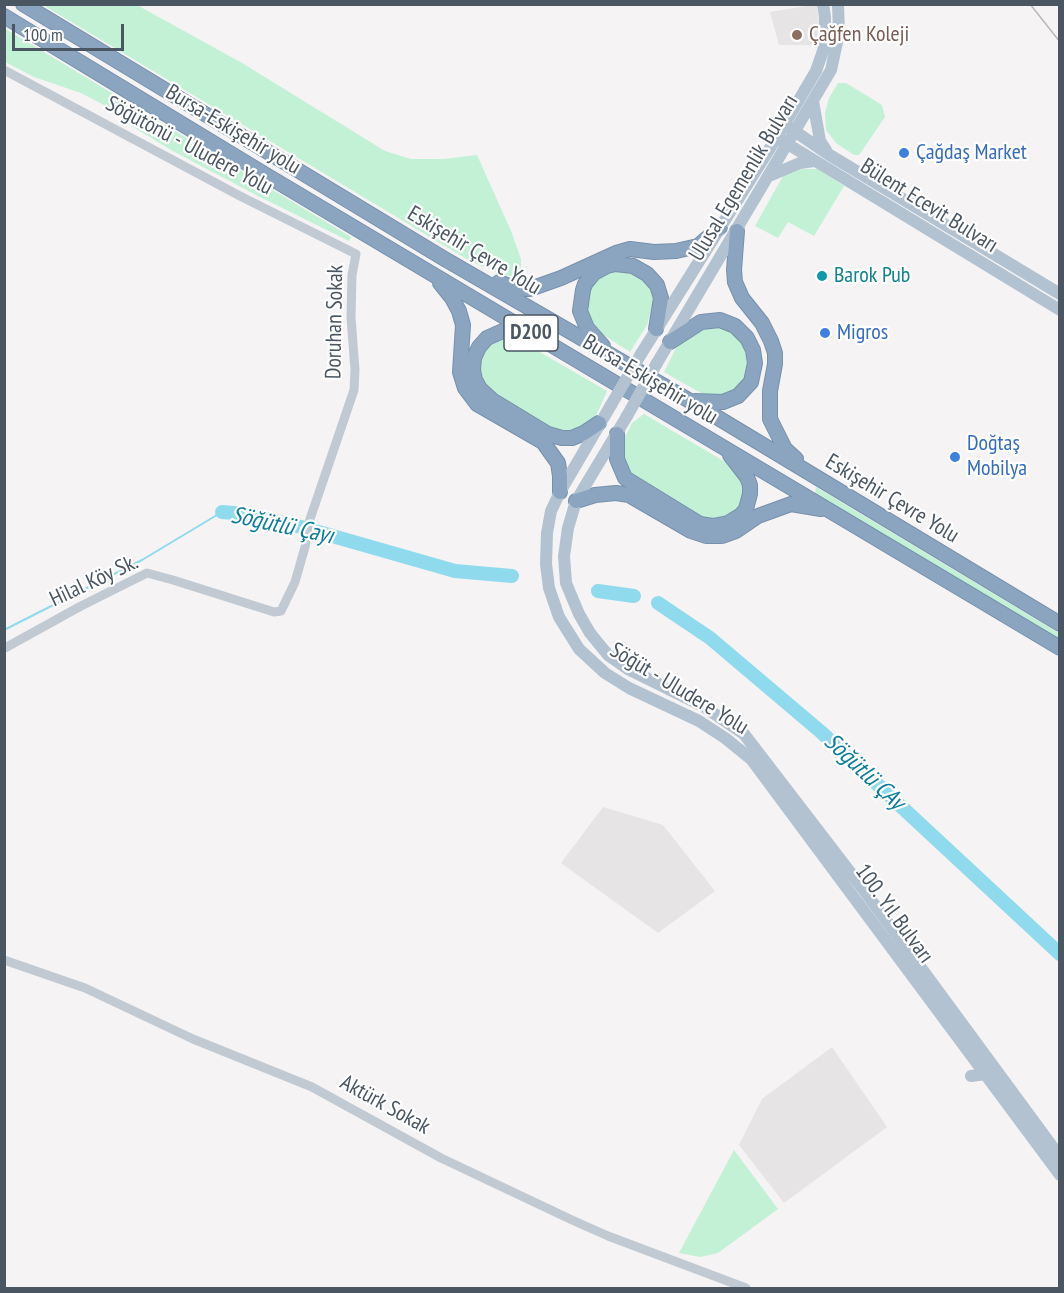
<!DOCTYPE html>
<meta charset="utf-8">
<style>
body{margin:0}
#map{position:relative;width:1064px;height:1293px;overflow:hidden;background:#f5f3f3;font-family:"PT Sans Narrow",sans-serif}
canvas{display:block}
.frame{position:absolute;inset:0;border:6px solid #4a5661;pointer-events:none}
.scale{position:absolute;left:12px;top:24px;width:112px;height:27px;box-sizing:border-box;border:3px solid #4a5661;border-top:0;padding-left:8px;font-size:18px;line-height:21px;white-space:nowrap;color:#4a5661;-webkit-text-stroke:4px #fff;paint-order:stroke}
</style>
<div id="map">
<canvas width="1064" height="1293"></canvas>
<div class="frame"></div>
<div class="scale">100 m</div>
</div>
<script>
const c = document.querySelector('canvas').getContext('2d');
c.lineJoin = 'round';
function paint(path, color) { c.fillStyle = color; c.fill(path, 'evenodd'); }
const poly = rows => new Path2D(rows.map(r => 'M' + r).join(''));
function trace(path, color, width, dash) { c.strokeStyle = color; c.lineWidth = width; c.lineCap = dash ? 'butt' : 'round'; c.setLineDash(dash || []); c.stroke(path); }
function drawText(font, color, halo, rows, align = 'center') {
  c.font = font + ' "PT Sans Narrow",sans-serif'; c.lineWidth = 4.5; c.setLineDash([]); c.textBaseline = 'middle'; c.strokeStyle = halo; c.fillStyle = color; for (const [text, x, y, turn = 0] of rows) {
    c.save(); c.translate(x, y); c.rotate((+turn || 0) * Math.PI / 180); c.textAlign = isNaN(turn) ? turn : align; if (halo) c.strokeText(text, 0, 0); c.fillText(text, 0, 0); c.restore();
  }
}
const education = poly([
 [812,5,817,5,819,25,818,45,779,45,770,12],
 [603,807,663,825,715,891,658,933,561,863],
 [832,1047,887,1127,784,1203,739,1145,762,1099]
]);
const green = poly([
 [43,5,137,5,242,63,385,151,411,159,444,159,477,155,511,231,521,259,521,279,495,272,470,261],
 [4,28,351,237,349,241,258,196,171,150,122,120,119,113,81,93,34,77,5,62],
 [838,83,846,83,882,105,885,117,859,155,854,155,836,143,826,130,825,113,829,98],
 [802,169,818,169,844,186,814,236,788,222,778,238,755,226,783,176],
 [608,271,629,271,646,280,655,296,647,325,630,352,602,334,588,318,585,300,593,282],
 [709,324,733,329,750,355,745,379,735,392,720,399,706,396,664,372,676,348,685,337],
 [512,336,607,391,596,416,579,431,561,433,551,430,491,393,483,385,477,359,489,343],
 [644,414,732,466,742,478,744,493,740,507,729,516,716,521,703,518,635,479,623,463,622,443,632,423],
 [816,487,1059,633,1059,642,815,495],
 [734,1150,778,1209,718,1253,700,1257,679,1253]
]);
const stream = poly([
 [4,630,142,560,222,512]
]);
const river = poly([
 [222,512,245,514,301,527,455,571,512,576],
 [598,591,634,596],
 [658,603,710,638,821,732,1060,954]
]);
const minor = poly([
 [4,70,240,196,356,254,352,275,351,317,355,370,354,390,309,522,305,547,295,582,281,611,274,612,173,580,147,573,81,606,5,648],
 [4,960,85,988,193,1039,312,1087,441,1158,572,1220,608,1236,746,1288]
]);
const major = poly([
 [813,101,820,141,826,150],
 [790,128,828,154,1060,294],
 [781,140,1060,310],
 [769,176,800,163,814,161],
 [641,354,777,137,816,71,825,45,825,17,823,4],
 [657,363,831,70,839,33,838,4],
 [611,405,560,492,551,511,547,533,546,564,549,588,559,617,579,649,605,673,629,688,699,721,725,738,751,759,1060,1175],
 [627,416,576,501,568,528,564,556,566,583,579,614,590,633,608,655,628,669,703,706,744,734,863,889,1060,1157],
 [971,1076,986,1074]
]);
const highway = poly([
 [23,4,443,258,690,401,1060,624],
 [4,16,266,175,1060,648],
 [737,231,734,270,735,282,742,298,762,323,771,341,775,353,775,364,770,391,770,419,785,449,796,459],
 [499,282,514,288,530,289,561,278,616,253,630,249,654,252,676,251,698,246,720,227],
 [440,283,452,298,459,311,463,325,460,372,465,388,477,404,543,442,558,463,560,476,560,492],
 [525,335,505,330,487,338,479,347,474,358,473,370,475,380,480,389,492,400,548,434,562,438,572,438,584,433,599,423],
 [670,342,701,322,720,320,735,326,747,338,753,350,755,363,751,382,738,396,723,402,695,401],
 [603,346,587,328,580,311,583,290,585,284,594,273,607,266,615,264,633,266,647,274,657,285,661,298,656,329],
 [617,434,617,459,625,478,700,524,713,526,728,523,741,515,746,509,750,494,750,485,747,477,730,455],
 [576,501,595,495,616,493,629,495,691,531,706,536,722,536,736,531,758,516,791,504,821,509]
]);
const tram = poly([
 [1030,4,1060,42]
]);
const majorBridge = poly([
 [611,405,641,354],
 [627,416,657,363]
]);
const markers = [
 [797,35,6,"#8d6e63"],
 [904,153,6,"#3f7fe0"],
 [822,276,6,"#0f9aa8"],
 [825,333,6,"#3f7fe0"],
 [955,457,6,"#3f7fe0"]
];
const shields = [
 [531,333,54]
];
const shieldNames = [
 ["D200",531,333]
];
const educationNames = [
 ["Çağfen Koleji",809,35]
];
const streetNames = [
 ["Bursa-Eskişehir yolu",233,130,31],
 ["Söğütönü - Uludere Yolu",189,146,28],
 ["Ulusal Egemenlik Bulvarı",744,178,-59],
 ["Bülent Ecevit Bulvarı",929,206,32],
 ["Eskişehir Çevre Yolu",474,251,31],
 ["Doruhan Sokak",335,322,-89],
 ["Bursa-Eskişehir yolu",650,380,31],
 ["Eskişehir Çevre Yolu",892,499,31],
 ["Hilal Köy Sk.",94,581,-25],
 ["Söğüt - Uludere Yolu",679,689,31],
 ["100. Yıl Bulvarı",894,914,54],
 ["Aktürk Sokak",385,1105,29]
];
const shopNames = [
 ["Çağdaş Market",916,153],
 ["Migros",837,333],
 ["Doğtaş",967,444],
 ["Mobilya",967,469]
];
const cultureNames = [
 ["Barok Pub",834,276]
];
const waterNames = [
 ["Söğütlü Çayı",282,526,12],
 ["Söğütlü ÇAy",864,772,43]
];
paint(education, '#e6e4e5');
paint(green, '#c3f1d5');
trace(stream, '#90daee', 2);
trace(river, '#90daee', 14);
trace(highway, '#7690ad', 16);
trace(minor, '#c1cad2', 9);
trace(major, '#b3c2d1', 12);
trace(highway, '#8ba5c1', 14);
trace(tram, '#b5b8bd', 1.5);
trace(majorBridge, '#b3c2d1', 12);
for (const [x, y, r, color] of markers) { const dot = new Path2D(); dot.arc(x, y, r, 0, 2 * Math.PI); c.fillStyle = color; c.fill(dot); trace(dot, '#fff', 2); }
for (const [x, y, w] of shields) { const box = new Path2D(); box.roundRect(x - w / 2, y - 18, w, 36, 4.5); c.fillStyle = '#fff'; c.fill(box); trace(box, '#4a5661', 1.5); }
drawText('bold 21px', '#4a5661', null, shieldNames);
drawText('22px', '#785e54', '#fff', educationNames, 'left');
drawText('22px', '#4a5661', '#fff', streetNames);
drawText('22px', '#366cbe', '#fff', shopNames, 'left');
drawText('22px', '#0d838f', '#fff', cultureNames, 'left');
drawText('italic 24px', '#0c7c9b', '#fff', waterNames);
</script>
